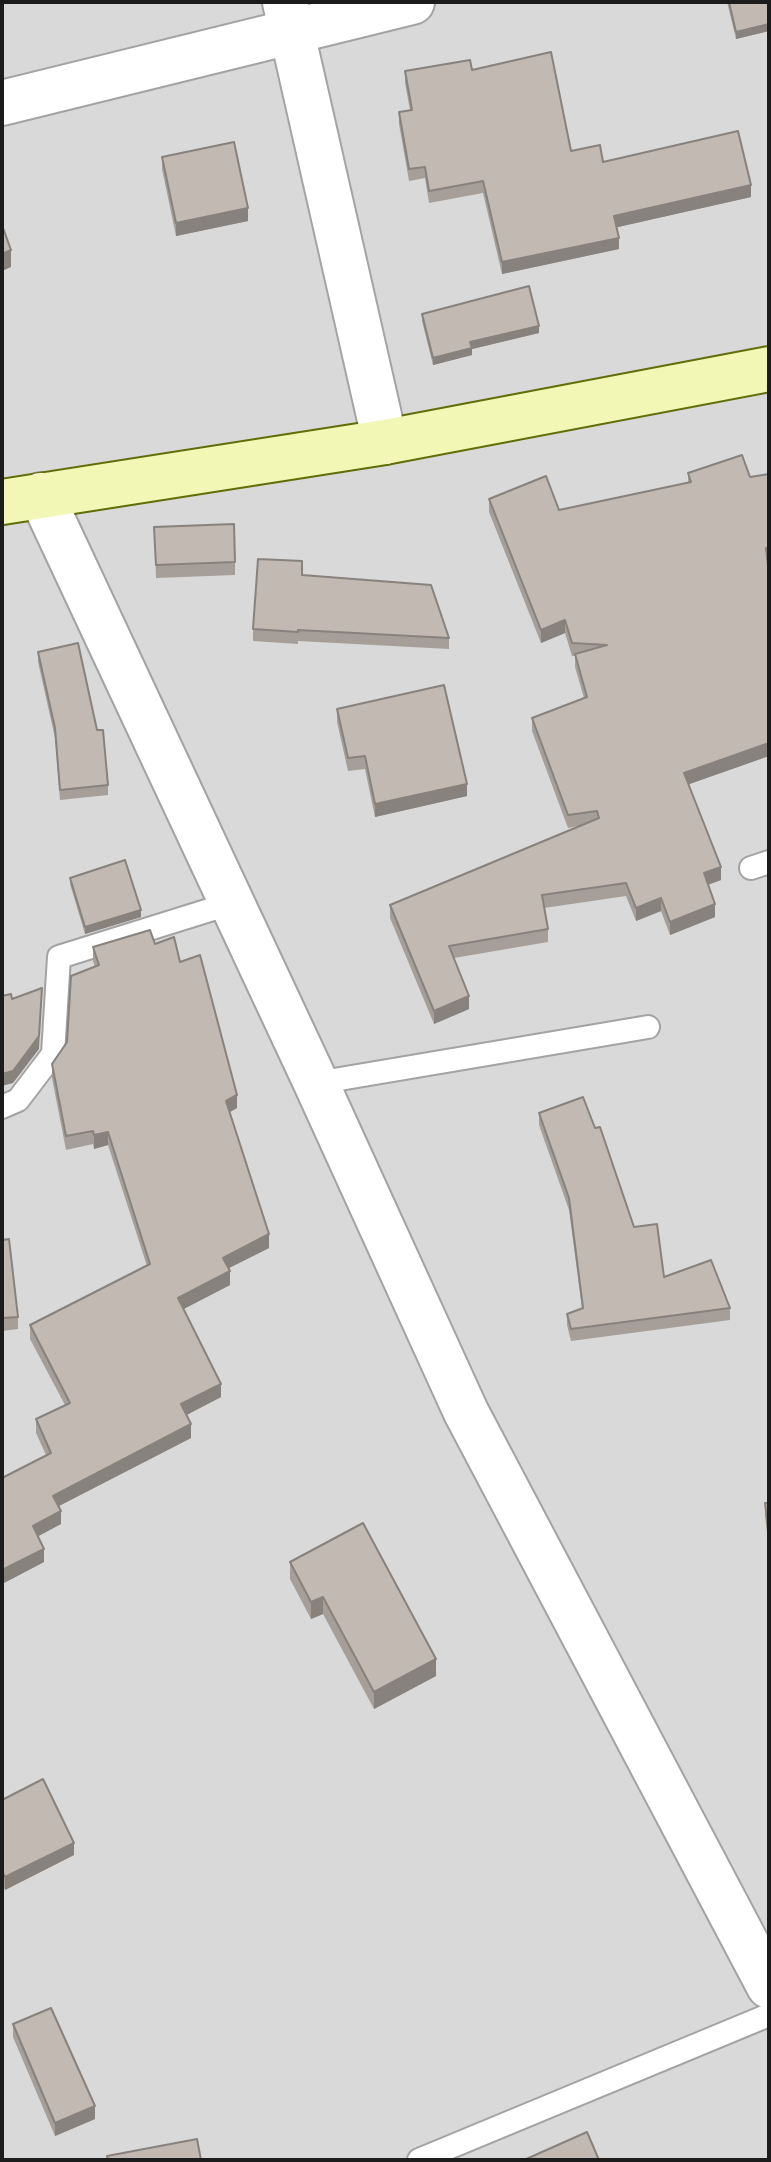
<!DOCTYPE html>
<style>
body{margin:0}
#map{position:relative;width:771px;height:2162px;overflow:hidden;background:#edeae2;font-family:Overpass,sans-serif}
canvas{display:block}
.frame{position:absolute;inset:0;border:4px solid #1c1c1c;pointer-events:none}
</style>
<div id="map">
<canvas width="771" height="2162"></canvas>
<div class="frame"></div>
</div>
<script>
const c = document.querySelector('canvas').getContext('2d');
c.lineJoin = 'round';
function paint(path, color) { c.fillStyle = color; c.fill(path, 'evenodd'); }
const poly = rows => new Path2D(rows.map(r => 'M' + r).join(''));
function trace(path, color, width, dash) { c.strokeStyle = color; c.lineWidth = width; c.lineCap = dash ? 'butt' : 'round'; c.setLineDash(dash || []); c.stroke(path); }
const residential = poly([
 [2,2,769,2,769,2160,2,2160]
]);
const lane = poly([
 [751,868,769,862],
 [316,1083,648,1027],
 [2,1107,18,1100,53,1054,59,957,232,903],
 [419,2160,769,2015]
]);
const street = poly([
 [285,2,385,442],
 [2,103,412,2],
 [41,495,316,1083,466,1412,769,1986]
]);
const secondary = poly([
 [2,502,385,442,769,369]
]);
const wall = poly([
 [727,2,769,2,769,31,736,39],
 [472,70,571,151,603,162,751,197,617,227,619,249,502,274,483,193,429,203,425,178,409,181,399,124,399,112,410,110,405,83,405,71],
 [162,157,248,221,176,236,162,169],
 [422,314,539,333,472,349,472,355,433,365,422,321],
 [688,473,750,477,769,474,769,560,767,561,769,575,769,756,689,784,721,880,708,885,715,917,670,935,661,911,636,921,626,896,544,908,548,929,548,942,454,958,469,1009,434,1024,390,918,390,905,579,826,568,828,532,731,532,718,584,698,575,667,575,656,572,656,565,633,541,643,489,512,489,499,559,510,688,483],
 [154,527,235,562,235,575,156,578],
 [302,575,449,638,449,649,298,641,298,644,253,641,253,629],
 [38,652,108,785,108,795,60,800,55,738,38,662],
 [337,709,467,796,375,817,365,769,348,771,337,722],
 [70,878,141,917,85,934,70,884],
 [155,944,180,962,237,1108,230,1112,269,1248,229,1268,230,1285,183,1309,221,1397,186,1415,191,1438,59,1506,61,1524,38,1536,44,1562,2,1584,46,1455,36,1433,36,1419,65,1405,30,1339,30,1325,147,1266,108,1145,94,1149,93,1144,66,1150,52,1078,52,1064,67,1042,95,967,93,961,93,947],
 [539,1113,595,1128,634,1227,664,1277,730,1308,730,1320,571,1341,567,1325,567,1314,582,1308,569,1210,539,1125],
 [2,1240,18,1317,18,1329,2,1331],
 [765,1503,769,1503,769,1549,765,1516],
 [290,1562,436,1676,374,1709,323,1614,311,1619,290,1579],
 [2,1800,74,1855,5,1890,2,1884],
 [13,2024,95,2119,55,2136,13,2037]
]);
const shadedWall = poly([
 [769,24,769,31,736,39,736,32],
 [751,185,751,197,614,228,614,216],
 [248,208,248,221,176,236,176,223],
 [619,238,619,249,502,274,502,262],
 [11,250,11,267,2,271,2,254],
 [539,326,539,333,472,349,472,355,433,365,433,358,470,342],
 [565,620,565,633,541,643,541,630],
 [769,743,769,756,684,786,684,773],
 [467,784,467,796,375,817,375,804],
 [721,867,721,880,704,886,704,873],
 [661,898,661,911,636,921,636,908],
 [715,904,715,917,670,935,670,922],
 [141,910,141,917,85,934,85,927],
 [42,988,39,1049,13,1083,2,1086,2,1074],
 [469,996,469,1009,434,1024,434,1011],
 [237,1095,237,1108,226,1114,226,1101],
 [108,1132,108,1145,94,1149,94,1135],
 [269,1234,269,1248,223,1271,223,1258],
 [230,1271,230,1285,178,1312,178,1298],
 [221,1384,221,1397,181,1418,181,1404],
 [191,1424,191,1438,53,1509,53,1496],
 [61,1511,61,1524,33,1539,33,1526],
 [44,1549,44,1562,2,1584,2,1570],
 [323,1597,323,1614,311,1619,311,1602],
 [436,1659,436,1676,374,1709,374,1692],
 [74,1843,74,1855,5,1890,5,1877],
 [95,2106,95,2119,55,2136,55,2123]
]);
const building = poly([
 [729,2,769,2,769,24,736,32,729,2],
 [551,52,571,151,600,145,603,162,738,131,751,185,614,216,619,238,502,262,483,181,429,191,425,167,409,169,399,112,412,110,405,71,470,60,472,70,551,52],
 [234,142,248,208,176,223,162,157,234,142],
 [2,225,11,250,2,254,2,225],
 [529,286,539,326,470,342,472,348,433,358,422,314,529,286],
 [742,455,750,477,769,474,769,547,766,548,769,575,769,743,684,773,721,867,704,873,715,904,670,922,661,898,636,908,626,883,542,895,548,929,449,946,469,996,434,1011,390,905,599,818,597,811,568,815,532,718,587,697,575,654,607,645,572,643,565,620,541,630,489,499,546,476,559,510,691,482,688,473,742,455],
 [234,524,235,562,156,565,154,527,234,524],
 [258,559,302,561,302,575,431,585,449,638,298,630,298,632,253,629,258,559],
 [78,643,97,730,103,730,108,785,60,790,55,728,38,652,78,643],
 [444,685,467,784,375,804,365,756,348,758,337,709,444,685],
 [125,860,141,910,85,927,70,878,125,860],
 [150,930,155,944,174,937,180,962,200,955,237,1095,226,1101,269,1234,223,1258,230,1271,178,1298,221,1384,181,1404,191,1424,53,1496,61,1511,33,1526,44,1549,2,1570,2,1478,51,1453,36,1419,70,1403,30,1325,150,1264,108,1132,94,1135,93,1131,66,1136,52,1064,67,1042,71,976,99,965,93,947,150,930],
 [42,988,39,1036,13,1071,2,1074,2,996,11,994,12,999,42,988],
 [583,1097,595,1128,600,1127,634,1227,657,1224,664,1277,711,1260,730,1308,571,1329,567,1314,583,1308,569,1198,539,1113,583,1097],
 [9,1239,18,1317,2,1318,2,1240,9,1239],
 [765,1503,769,1503,769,1537,765,1503],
 [363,1523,436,1659,374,1692,323,1597,311,1602,290,1562,363,1523],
 [43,1779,74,1843,5,1877,2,1871,2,1800,43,1779],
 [51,2008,95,2106,55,2123,13,2024,51,2008],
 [587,2132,599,2160,524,2160,587,2132],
 [197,2139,201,2160,108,2160,107,2156,197,2139]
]);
paint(residential, '#dad9d9');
trace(lane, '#a3a3a3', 26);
trace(street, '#a3a3a3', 48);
trace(secondary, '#616e08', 48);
trace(lane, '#fff', 22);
trace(street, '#fff', 44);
trace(secondary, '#f2f7b6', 44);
paint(wall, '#a69f99');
paint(shadedWall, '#87827d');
paint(building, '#c1b9b2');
trace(building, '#87827d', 2);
</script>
